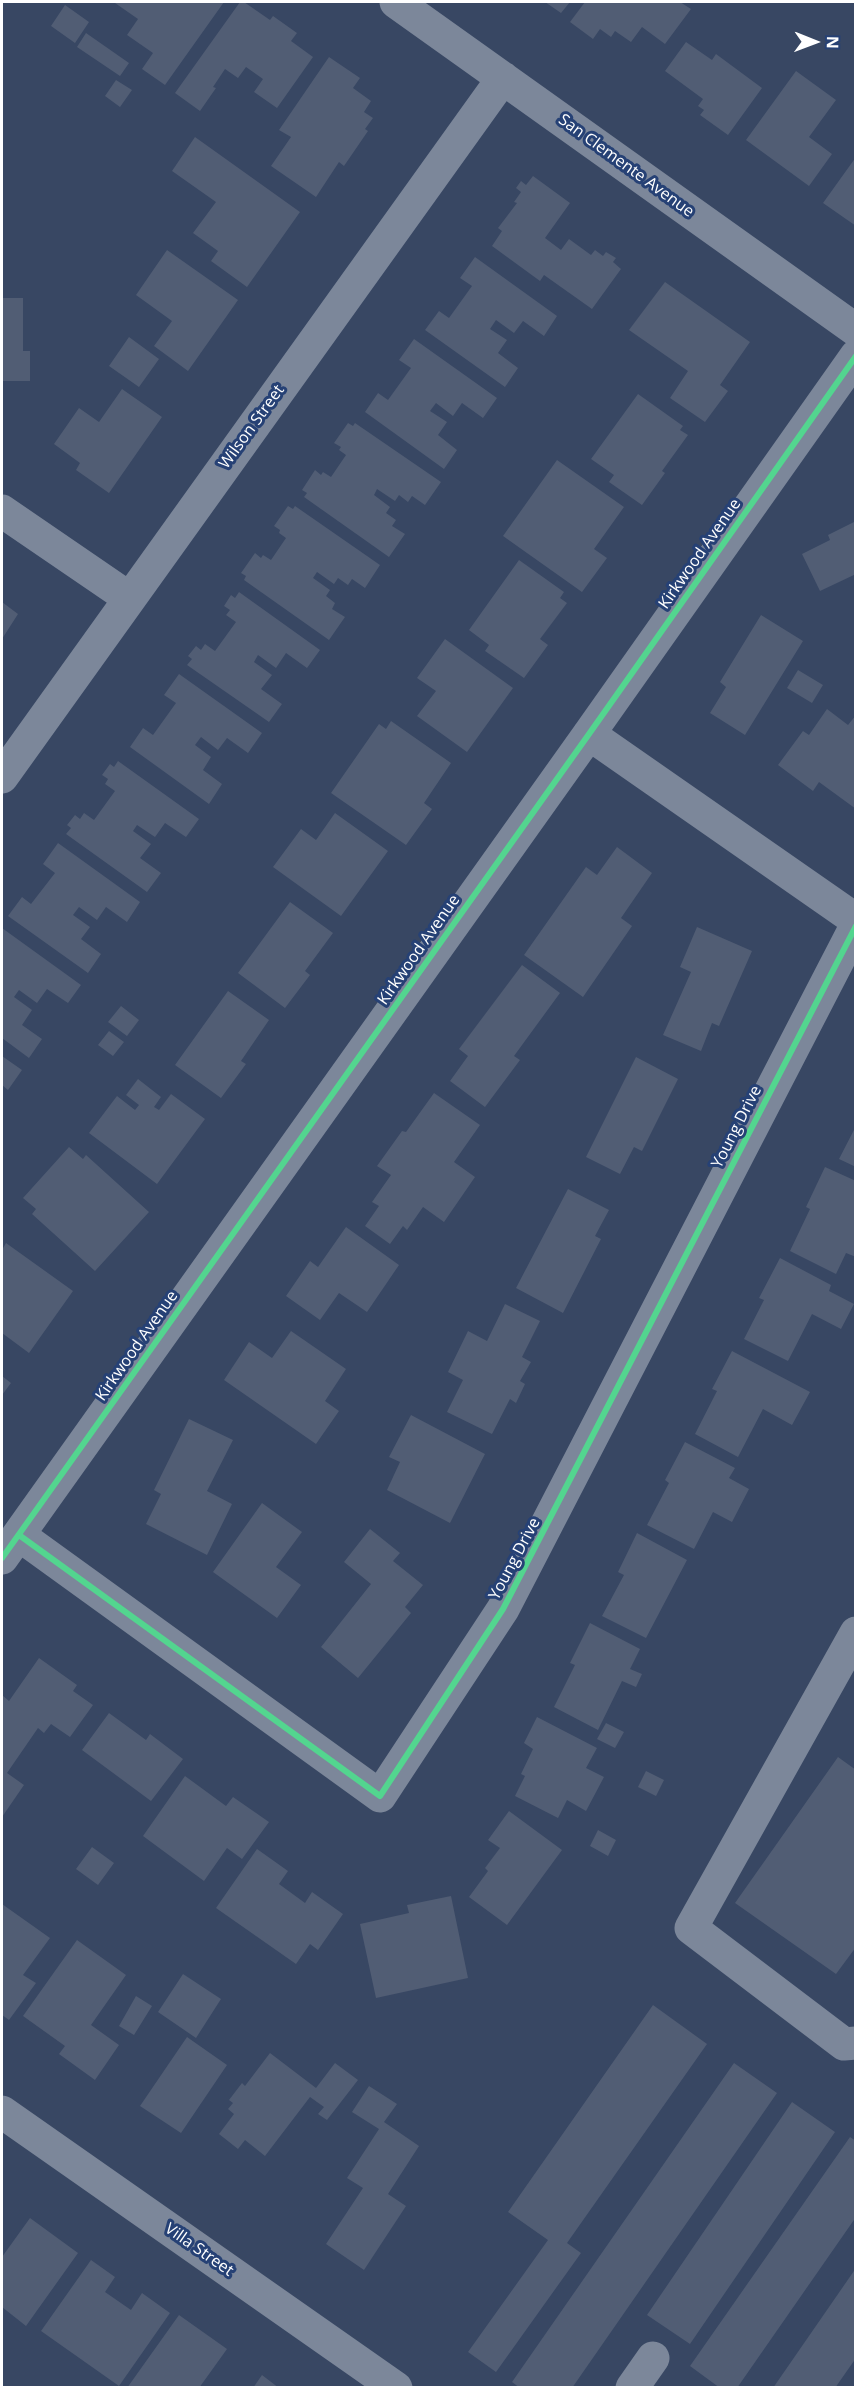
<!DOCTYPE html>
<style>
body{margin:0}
#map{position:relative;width:857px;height:2389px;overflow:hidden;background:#384763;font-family:"Open Sans",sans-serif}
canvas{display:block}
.frame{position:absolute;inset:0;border:3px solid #fff;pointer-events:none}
.north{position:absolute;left:785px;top:12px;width:60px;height:60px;-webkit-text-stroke:4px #264175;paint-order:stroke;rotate:91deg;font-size:16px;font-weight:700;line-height:24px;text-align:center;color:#fff}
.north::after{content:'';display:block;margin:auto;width:21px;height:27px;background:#fff;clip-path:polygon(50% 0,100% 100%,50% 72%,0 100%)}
</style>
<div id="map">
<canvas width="857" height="2389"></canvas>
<div class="frame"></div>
<div class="north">N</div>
</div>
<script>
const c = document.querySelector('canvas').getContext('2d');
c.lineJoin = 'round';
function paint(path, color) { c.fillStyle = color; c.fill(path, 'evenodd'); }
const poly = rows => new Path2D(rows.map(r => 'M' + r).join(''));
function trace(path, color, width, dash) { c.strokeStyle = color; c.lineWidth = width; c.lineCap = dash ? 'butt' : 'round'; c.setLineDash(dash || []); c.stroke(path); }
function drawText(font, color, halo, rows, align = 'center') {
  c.font = font + ' "Open Sans",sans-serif'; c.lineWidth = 6; c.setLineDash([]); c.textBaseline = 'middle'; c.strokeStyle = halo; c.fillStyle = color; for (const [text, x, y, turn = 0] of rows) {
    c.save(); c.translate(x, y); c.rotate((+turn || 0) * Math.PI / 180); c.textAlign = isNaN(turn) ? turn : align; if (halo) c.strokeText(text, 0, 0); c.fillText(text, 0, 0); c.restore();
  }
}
const building = poly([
 [116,2,224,2,165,85,142,69,153,53,127,35,138,19,115,3],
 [240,2,244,2,270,20,273,16,297,33,291,41,313,57,277,108,254,92,263,79,246,67,238,78,225,69,213,87,216,88,200,111,175,93],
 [545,2,570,2,561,13],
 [585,2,680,2,691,9,665,44,642,27,631,42,615,31,611,37,600,29,593,39,570,22],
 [65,5,89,22,75,43,51,26],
 [86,33,129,63,120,76,77,47],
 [686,42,712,60,716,54,762,88,728,135,700,115,704,110,698,106,703,99,665,71],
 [329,57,360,78,353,88,371,101,364,112,373,118,365,129,368,131,344,166,339,162,316,197,271,166,291,137,279,130],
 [796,71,836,100,809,137,832,154,809,186,746,140],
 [116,80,132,90,120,107,105,96],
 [195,137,300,212,247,287,211,261,218,251,193,233,216,202,172,171],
 [856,157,856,226,823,203],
 [533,176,570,203,545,238,561,250,569,239,591,255,595,250,603,256,606,252,616,258,613,262,621,269,592,309,544,275,540,281,492,246,502,231,498,228,517,203,514,202,521,192,516,188,521,181,526,185],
 [167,250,238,300,188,371,154,346,172,321,136,295],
 [475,257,557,316,544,336,523,321,514,333,496,320,490,329,507,340,498,353,518,368,505,387,425,330,439,311,449,318,472,286,460,278],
 [665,282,750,342,720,385,728,391,705,422,670,398,688,371,629,330],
 [2,298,23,298,23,351,30,351,30,381,2,381],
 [129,337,159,359,139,387,109,366],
 [414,339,497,398,483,418,462,403,453,416,436,403,430,411,447,422,438,435,457,450,444,469,365,412,378,393,388,400,411,368,399,360],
 [122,389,162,417,109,493,76,470,80,463,54,444,79,408,99,422],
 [638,394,683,426,680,430,688,435,662,471,665,473,642,505,609,482,614,475,591,459],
 [348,423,353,426,355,423,441,482,425,505,412,496,408,502,399,495,395,501,377,489,374,495,390,507,386,513,396,520,392,526,405,534,389,557,304,497,307,493,302,490,315,470,321,475,323,472,331,477,346,455,339,450,341,447,334,443],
 [557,460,624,507,594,549,607,558,582,592,503,536],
 [288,506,293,509,295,506,380,565,365,588,352,579,348,585,338,578,334,584,317,572,313,578,330,590,326,596,335,603,332,609,345,617,329,640,244,580,246,576,241,573,255,553,261,558,263,555,271,560,286,538,279,533,280,530,274,526],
 [856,521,856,574,820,591,802,554,830,540,828,535],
 [519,560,564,592,560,598,567,603,540,639,548,645,524,678,485,651,489,645,469,630],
 [239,592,320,650,307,668,286,653,276,668,258,655,254,662,272,675,261,689,282,704,269,722,187,665,192,659,188,656,196,646,201,650,205,644,215,651,236,622,226,615,230,610,224,606,231,595,235,598],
 [2,602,18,614,2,639],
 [761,615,803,641,745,735,710,713,726,687,720,682],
 [445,639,513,688,467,752,417,716,436,691,417,678],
 [798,670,823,685,812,703,787,688],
 [179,674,262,733,248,753,227,738,218,750,201,737,195,745,211,757,203,770,222,784,209,804,130,747,143,728,153,735,176,703,164,695],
 [827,709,848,725,856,715,856,809,819,782,813,791,778,765,803,731,809,735],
 [391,721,451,763,424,803,432,809,406,845,331,793,379,724,386,729],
 [118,761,199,819,186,837,165,823,155,837,137,825,133,831,151,844,140,858,161,873,147,892,66,834,71,828,67,825,75,815,80,819,84,813,94,820,115,791,105,784,108,779,102,775,110,764,114,767],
 [335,813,388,851,341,916,273,867,301,829,316,840],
 [58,843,140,902,127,922,106,907,97,920,79,907,73,915,90,927,81,939,101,954,88,973,8,916,22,897,31,904,55,873,43,864],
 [617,847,652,873,621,918,632,926,583,997,524,955,586,867,597,875],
 [290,902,333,933,305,971,310,975,285,1008,238,973],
 [697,927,752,951,719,1026,712,1023,701,1051,663,1035,691,972,680,967],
 [2,928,81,985,68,1003,47,989,37,1003,19,990,14,997,32,1010,22,1025,42,1039,29,1058,2,1038],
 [522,965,560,993,514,1056,520,1060,485,1107,450,1081,468,1056,459,1049],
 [228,991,269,1020,241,1061,246,1064,221,1098,175,1065],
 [121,1006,139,1020,127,1036,108,1022],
 [109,1031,124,1042,113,1056,98,1045],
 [2,1056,22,1070,8,1090,2,1085],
 [636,1057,678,1079,642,1151,634,1147,620,1174,586,1157],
 [138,1079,161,1097,154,1107,159,1110,171,1094,205,1119,157,1184,89,1133,117,1096,135,1110,139,1105,126,1095],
 [434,1093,480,1125,454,1162,475,1177,444,1222,423,1207,407,1230,403,1226,390,1244,365,1226,379,1206,372,1202,391,1175,377,1166,402,1131,406,1132],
 [856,1126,856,1167,839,1159],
 [69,1147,83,1159,86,1155,149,1212,95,1271,32,1214,36,1209,23,1198],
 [825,1167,856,1181,856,1257,846,1253,836,1274,790,1251,810,1209,806,1207],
 [568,1189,609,1210,595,1236,601,1239,563,1313,516,1288],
 [346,1227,399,1265,367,1312,339,1293,320,1320,286,1296,310,1261,318,1267],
 [6,1243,73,1291,29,1353,2,1333,2,1250],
 [780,1258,831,1285,829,1291,854,1304,841,1329,812,1314,788,1361,744,1339,764,1300,759,1298],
 [505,1304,540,1321,522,1357,531,1362,520,1381,525,1384,516,1403,510,1399,492,1434,447,1412,463,1380,448,1372,468,1331,487,1341],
 [291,1331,346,1369,325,1401,339,1411,316,1444,224,1380,249,1342,272,1358],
 [732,1351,810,1392,792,1425,763,1409,738,1457,695,1434,717,1391,712,1389],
 [2,1376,11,1383,2,1395],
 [411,1415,485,1454,450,1523,387,1490,400,1462,389,1457],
 [189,1419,233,1440,207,1491,232,1504,207,1555,146,1524,161,1494,154,1490],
 [685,1442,735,1468,729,1478,749,1489,732,1522,713,1512,694,1549,647,1525,669,1483,665,1480],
 [262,1503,302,1532,276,1567,301,1585,277,1618,213,1572],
 [370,1529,400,1553,393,1561,423,1585,405,1607,411,1613,358,1678,321,1647,371,1584,344,1562],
 [637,1533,687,1560,646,1638,602,1616,624,1575,618,1572],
 [590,1623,640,1649,630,1669,642,1674,636,1687,622,1681,598,1730,554,1707,575,1665,570,1663],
 [39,1658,77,1685,73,1691,93,1705,70,1737,51,1724,44,1733,38,1728,7,1773,24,1785,2,1817,2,1695,9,1701],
 [109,1713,146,1740,150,1734,183,1759,151,1801,82,1750],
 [537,1717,597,1748,586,1768,604,1777,586,1811,567,1800,558,1818,515,1796,525,1776,521,1774,533,1749,524,1743],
 [606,1723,624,1732,615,1748,597,1739],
 [838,1757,856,1770,856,1947,836,1974,735,1903],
 [646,1771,664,1780,656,1796,638,1787],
 [185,1776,226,1806,233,1797,269,1822,242,1859,227,1848,204,1881,143,1836],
 [509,1811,562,1850,507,1925,469,1897,488,1871,485,1868,500,1848,488,1840],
 [598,1830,616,1840,608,1856,590,1846],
 [92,1847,114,1863,98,1885,76,1869],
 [257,1849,288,1871,279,1884,305,1903,312,1892,343,1914,318,1950,310,1944,296,1964,216,1908],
 [451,1896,468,1978,376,1998,360,1924,409,1913,407,1905],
 [2,1904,50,1938,23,1975,36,1983,9,2020,2,2015],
 [77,1940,126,1975,91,2025,119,2045,95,2080,59,2054,65,2046,23,2016],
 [183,1974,221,1999,196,2038,158,2012],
 [136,1996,152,2006,134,2035,119,2026],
 [653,2005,707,2044,567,2243,581,2253,496,2372,468,2352,548,2240,508,2212],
 [187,2037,227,2065,181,2133,140,2106],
 [270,2053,316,2088,335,2063,358,2080,327,2120,318,2114,324,2107,310,2097,265,2156,245,2140,238,2149,219,2134,234,2114,228,2109,233,2103,229,2100,242,2083,245,2086],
 [734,2063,777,2093,572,2388,520,2388,512,2382],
 [369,2086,397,2104,384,2122,419,2146,388,2194,406,2206,364,2270,326,2244,363,2188,347,2178,379,2129,352,2112],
 [792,2102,835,2132,690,2344,647,2315],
 [850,2137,856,2141,856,2217,737,2388,720,2388,690,2366],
 [30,2218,78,2253,26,2326,2,2307,2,2257],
 [91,2260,115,2277,105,2292,131,2310,142,2293,170,2313,119,2386,41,2331],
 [856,2268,856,2358,835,2388,773,2388],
 [179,2315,227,2349,199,2388,127,2388],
 [262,2375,279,2388,253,2388]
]);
const minor = poly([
 [396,2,856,330],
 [2,511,129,598],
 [589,734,856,920],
 [2,777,503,78],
 [19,1535,380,1796,503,1609,856,926],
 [2,1558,589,734,856,356],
 [856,1633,691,1928,844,2044,856,2043],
 [2,2112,396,2388],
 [632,2388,653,2358]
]);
const cycleway = poly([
 [19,1535,380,1796,503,1609,856,926],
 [2,1558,589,734,856,356]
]);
const streetNames = [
 ["San Clemente Avenue",626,166,36],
 ["Wilson Street",252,427,-54],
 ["Kirkwood Avenue",700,554,-55],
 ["Kirkwood Avenue",419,950,-55],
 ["Young Drive",737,1127,-63],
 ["Kirkwood Avenue",137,1346,-55],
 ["Young Drive",515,1559,-62],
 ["Villa Street",199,2250,35]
];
paint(building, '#515d74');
trace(minor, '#7c879a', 33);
trace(cycleway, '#53d58f', 6);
drawText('16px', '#fff', '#264175', streetNames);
</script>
